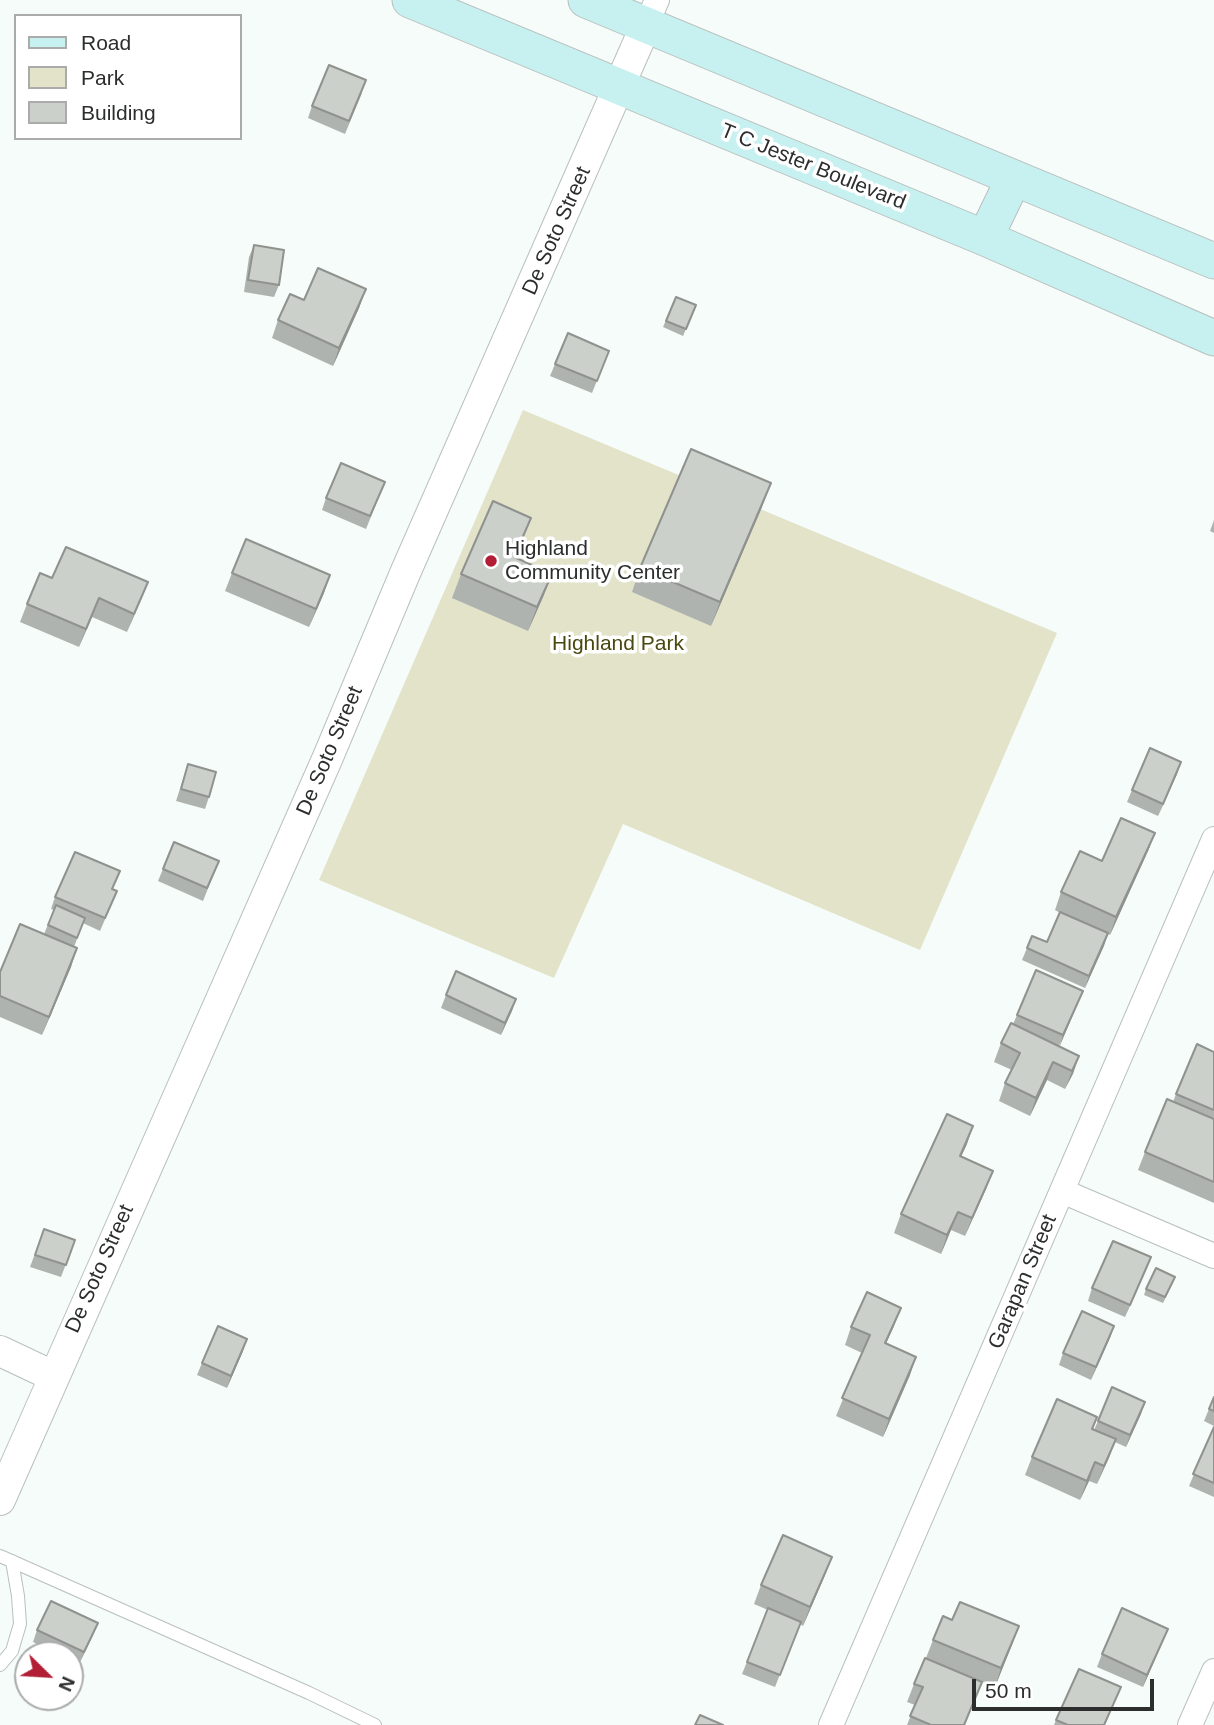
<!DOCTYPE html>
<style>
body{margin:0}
#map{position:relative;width:1214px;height:1725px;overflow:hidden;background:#f5fcf9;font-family:Arial,sans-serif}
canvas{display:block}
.legend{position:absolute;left:14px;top:14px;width:228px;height:126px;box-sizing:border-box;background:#fff;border:2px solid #ababab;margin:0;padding:9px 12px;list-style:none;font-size:21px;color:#2c2e2d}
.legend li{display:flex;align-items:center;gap:14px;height:35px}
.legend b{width:35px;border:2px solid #ababab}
.north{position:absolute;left:14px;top:1641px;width:70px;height:70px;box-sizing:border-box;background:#fff;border:2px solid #ababab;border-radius:50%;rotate:114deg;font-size:19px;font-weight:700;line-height:28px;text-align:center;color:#2c2e2d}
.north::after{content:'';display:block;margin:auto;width:24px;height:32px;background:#b11e35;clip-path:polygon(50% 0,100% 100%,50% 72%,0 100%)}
.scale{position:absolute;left:972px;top:1679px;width:182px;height:32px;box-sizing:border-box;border:4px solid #2c2e2d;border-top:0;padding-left:9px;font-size:21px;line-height:24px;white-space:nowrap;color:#2c2e2d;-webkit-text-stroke:5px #fff;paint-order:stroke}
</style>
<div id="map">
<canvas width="1214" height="1725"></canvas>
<ul class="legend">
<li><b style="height:9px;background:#c7f0f1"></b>Road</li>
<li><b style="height:19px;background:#e2e3c9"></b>Park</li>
<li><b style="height:19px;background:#ccd0cb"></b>Building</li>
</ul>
<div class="north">N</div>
<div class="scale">50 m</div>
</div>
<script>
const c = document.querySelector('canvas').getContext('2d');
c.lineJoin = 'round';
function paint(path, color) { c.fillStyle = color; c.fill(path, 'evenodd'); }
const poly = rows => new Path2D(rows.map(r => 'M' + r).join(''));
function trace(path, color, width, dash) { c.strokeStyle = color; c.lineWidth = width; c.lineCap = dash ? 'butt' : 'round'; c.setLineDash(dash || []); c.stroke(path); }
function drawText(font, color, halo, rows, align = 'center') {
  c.font = font + ' Arial,sans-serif'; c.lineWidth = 7; c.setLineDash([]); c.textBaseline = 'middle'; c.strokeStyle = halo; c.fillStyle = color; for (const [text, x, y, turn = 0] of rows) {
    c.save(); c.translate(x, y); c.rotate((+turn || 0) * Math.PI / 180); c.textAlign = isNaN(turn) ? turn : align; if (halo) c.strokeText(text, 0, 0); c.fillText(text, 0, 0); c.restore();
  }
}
const green = poly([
 [523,410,1057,633,920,950,623,824,554,978,319,880]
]);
const service = poly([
 [0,1556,309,1693,375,1725],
 [0,1665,12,1651,20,1624,18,1596,12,1561]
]);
const minor = poly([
 [646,25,657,0],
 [1062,1191,1214,1256],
 [831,1725,1214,839],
 [1190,1725,1214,1671]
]);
const tertiary = poly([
 [0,1351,53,1376],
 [0,1500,328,757,406,571,646,25]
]);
const secondary = poly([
 [410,0,985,238,1214,338],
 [586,0,1214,261],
 [985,238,1014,178]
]);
const wall = poly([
 [362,93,345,134,308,118,312,106],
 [254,245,279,285,274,297,244,292,249,257],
 [366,289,359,308,333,366,272,338,278,320],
 [676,297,696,305,683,336,663,327],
 [609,351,592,393,550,376,555,364],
 [385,482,366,529,322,510,326,498],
 [762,507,711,626,632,592,640,568],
 [1214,520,1214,533,1210,531],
 [522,541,515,558,552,574,543,597,528,631,452,598,461,574],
 [232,573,324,593,309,627,225,591],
 [52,578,148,582,127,632,92,617,79,647,20,622,27,604],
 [188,764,209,797,205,809,176,801],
 [1177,774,1158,816,1127,802,1132,790],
 [1155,833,1148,851,1110,935,1108,934,1085,988,1022,960,1027,948,1047,942,1060,913,1055,910,1061,892,1102,861],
 [219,861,203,901,158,881,163,869],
 [113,889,112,903,100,931,83,923,74,947,71,967,42,1035,0,1017,0,972,44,934,54,910,51,909,55,897],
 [446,995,516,999,501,1035,441,1008],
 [1078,1003,1059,1046,1079,1056,1065,1089,1047,1080,1030,1116,999,1101,1005,1083,1012,1070,994,1062,1001,1043,1013,1024,1017,1015],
 [1214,1052,1214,1203,1138,1170,1145,1152,1173,1102,1176,1094],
 [967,1144,961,1156,986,1189,965,1236,951,1230,941,1254,894,1233,901,1214],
 [44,1229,75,1240,61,1277,30,1267],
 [1151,1257,1125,1317,1088,1301,1092,1288],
 [1173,1283,1163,1303,1144,1295,1146,1289],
 [894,1326,886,1343,910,1375,883,1437,836,1416,862,1353,845,1345,851,1327],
 [1114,1326,1091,1380,1059,1365,1063,1353],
 [243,1351,227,1388,197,1375,202,1363],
 [1214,1397,1214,1426,1204,1421],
 [1141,1414,1126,1447,1115,1442,1097,1484,1089,1481,1080,1500,1025,1475,1032,1457,1097,1417,1093,1429,1094,1430,1098,1421],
 [1214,1427,1214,1497,1189,1486],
 [832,1557,825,1575,803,1626,800,1624,775,1687,742,1674,768,1610,754,1604,761,1585],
 [952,1620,1019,1626,995,1687,926,1658,933,1640],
 [1168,1629,1143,1687,1097,1667,1102,1654],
 [37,1630,93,1635,79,1664,70,1660,70,1655,59,1655,33,1642],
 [982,1682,965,1725,907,1725,915,1705,907,1702,914,1684],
 [1121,1687,1105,1725,1054,1725,1056,1720]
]);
const shadedWall = poly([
 [366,289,359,308,333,366,339,348],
 [771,483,762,507,711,626,720,602],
 [531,518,522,541,505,581,514,557],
 [552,574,543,597,528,631,537,607],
 [330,575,324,593,309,627,316,609],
 [148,582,141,600,127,632,134,614],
 [99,598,92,617,79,647,86,629],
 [1181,762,1177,774,1158,816,1163,804],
 [1155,833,1148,851,1110,935,1116,917],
 [1108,933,1104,946,1085,988,1089,976],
 [77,948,71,967,42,1035,49,1017],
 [1083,991,1078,1003,1059,1048,1063,1035],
 [516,999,512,1011,501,1035,505,1023],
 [1079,1056,1073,1074,1065,1089,1072,1071],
 [1053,1062,1047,1080,1030,1116,1036,1098],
 [973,1126,967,1144,953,1174,960,1156],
 [993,1171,986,1189,965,1236,972,1218],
 [958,1212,951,1230,941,1254,947,1235],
 [1151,1257,1146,1270,1125,1317,1130,1305],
 [901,1308,894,1326,878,1361,885,1343],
 [1114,1326,1110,1338,1091,1380,1096,1367],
 [247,1339,243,1351,227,1388,231,1376],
 [916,1357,910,1375,883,1437,889,1419],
 [1145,1402,1141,1414,1126,1447,1130,1435],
 [1116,1439,1109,1458,1097,1484,1104,1466],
 [1095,1462,1089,1481,1080,1500,1087,1481],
 [832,1557,825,1575,803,1626,810,1607],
 [98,1623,93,1635,79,1664,84,1652],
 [1019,1626,1012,1645,995,1687,1001,1668],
 [1168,1629,1163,1641,1143,1687,1147,1675]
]);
const building = poly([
 [329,65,366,80,349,121,312,106,329,65],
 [254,245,284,250,279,285,248,280,254,245],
 [318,268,366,289,339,348,278,320,290,294,304,300,318,268],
 [676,297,696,305,686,329,666,321,676,297],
 [568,333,609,351,597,381,555,364,568,333],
 [691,449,771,483,720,602,640,568,691,449],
 [341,463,385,482,370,516,326,498,341,463],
 [493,501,531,518,514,557,552,574,537,607,461,574,493,501],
 [246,539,330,575,316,609,232,573,246,539],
 [66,547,148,582,134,614,99,598,86,629,27,604,40,573,52,578,66,547],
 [1150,748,1181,762,1163,804,1132,790,1150,748],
 [188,764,216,772,209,797,181,789,188,764],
 [1121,818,1155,833,1116,917,1061,892,1080,851,1102,861,1121,818],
 [174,842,219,861,207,888,163,869,174,842],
 [75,852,120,871,112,889,117,891,105,918,55,897,75,852],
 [56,905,85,918,77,938,48,925,56,905],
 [1060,912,1108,933,1089,976,1027,948,1032,936,1047,942,1060,912],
 [20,924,77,948,49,1017,0,996,0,972,20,924],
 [1036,970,1083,991,1063,1035,1017,1015,1036,970],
 [456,971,516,999,505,1023,446,995,456,971],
 [1011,1023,1079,1056,1072,1071,1053,1062,1036,1098,1005,1083,1020,1053,1001,1043,1011,1023],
 [1197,1044,1214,1052,1214,1110,1176,1094,1197,1044],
 [1167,1099,1214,1119,1214,1182,1145,1152,1167,1099],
 [947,1114,973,1126,960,1156,993,1171,972,1218,958,1212,947,1235,901,1214,947,1114],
 [44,1229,75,1240,66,1265,35,1255,44,1229],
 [1113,1241,1151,1257,1130,1305,1092,1288,1113,1241],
 [1156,1268,1175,1277,1165,1297,1146,1289,1156,1268],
 [867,1292,901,1308,885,1343,916,1357,889,1419,842,1398,870,1335,851,1327,867,1292],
 [1082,1311,1114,1326,1096,1367,1063,1353,1082,1311],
 [218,1326,247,1339,231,1376,202,1363,218,1326],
 [1112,1387,1145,1402,1130,1435,1098,1421,1112,1387],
 [1214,1397,1214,1411,1209,1409,1214,1397],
 [1057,1399,1097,1417,1092,1429,1116,1439,1104,1466,1095,1462,1087,1481,1032,1457,1057,1399],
 [1214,1427,1214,1483,1193,1474,1214,1427],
 [783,1535,832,1557,810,1607,761,1585,783,1535],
 [51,1601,98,1623,84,1652,37,1630,51,1601],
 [960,1602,1019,1626,1001,1668,933,1640,943,1616,952,1620,960,1602],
 [768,1608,801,1622,780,1675,747,1662,768,1608],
 [1122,1608,1168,1629,1147,1675,1102,1654,1122,1608],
 [925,1658,982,1682,964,1725,931,1725,910,1716,923,1687,914,1684,925,1658],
 [1079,1669,1121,1687,1104,1725,1068,1725,1056,1720,1079,1669],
 [700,1715,723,1725,695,1725,700,1715]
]);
const markers = [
 [491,561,7,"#b11e35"]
];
const streetNames = [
 ["T C Jester Boulevard",813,167,22],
 ["De Soto Street",557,231,-66],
 ["De Soto Street",330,751,-67],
 ["De Soto Street",100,1269,-66],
 ["Garapan Street",1023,1282,-67]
];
const poiNames = [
 ["Highland",505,549],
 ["Community Center",505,573]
];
const parkNames = [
 ["Highland Park",618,644]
];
paint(green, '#e2e3c9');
trace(service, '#b9c0bd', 14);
trace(minor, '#b9c0bd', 26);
trace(tertiary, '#b9c0bd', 32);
trace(secondary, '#b9c0bd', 37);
trace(service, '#fff', 12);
trace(minor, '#fff', 24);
trace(tertiary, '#fff', 30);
trace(secondary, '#c7f0f1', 35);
paint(wall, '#afb3af');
paint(shadedWall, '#8f928e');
paint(building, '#ccd0cb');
trace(building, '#8f928e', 2);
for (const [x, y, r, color] of markers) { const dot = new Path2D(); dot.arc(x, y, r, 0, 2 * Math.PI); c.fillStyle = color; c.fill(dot); trace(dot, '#fff', 2.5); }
drawText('21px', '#2c2e2d', '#fff', streetNames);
drawText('21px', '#2c2e2d', '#fff', poiNames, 'left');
drawText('21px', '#49480d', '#fff', parkNames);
</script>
